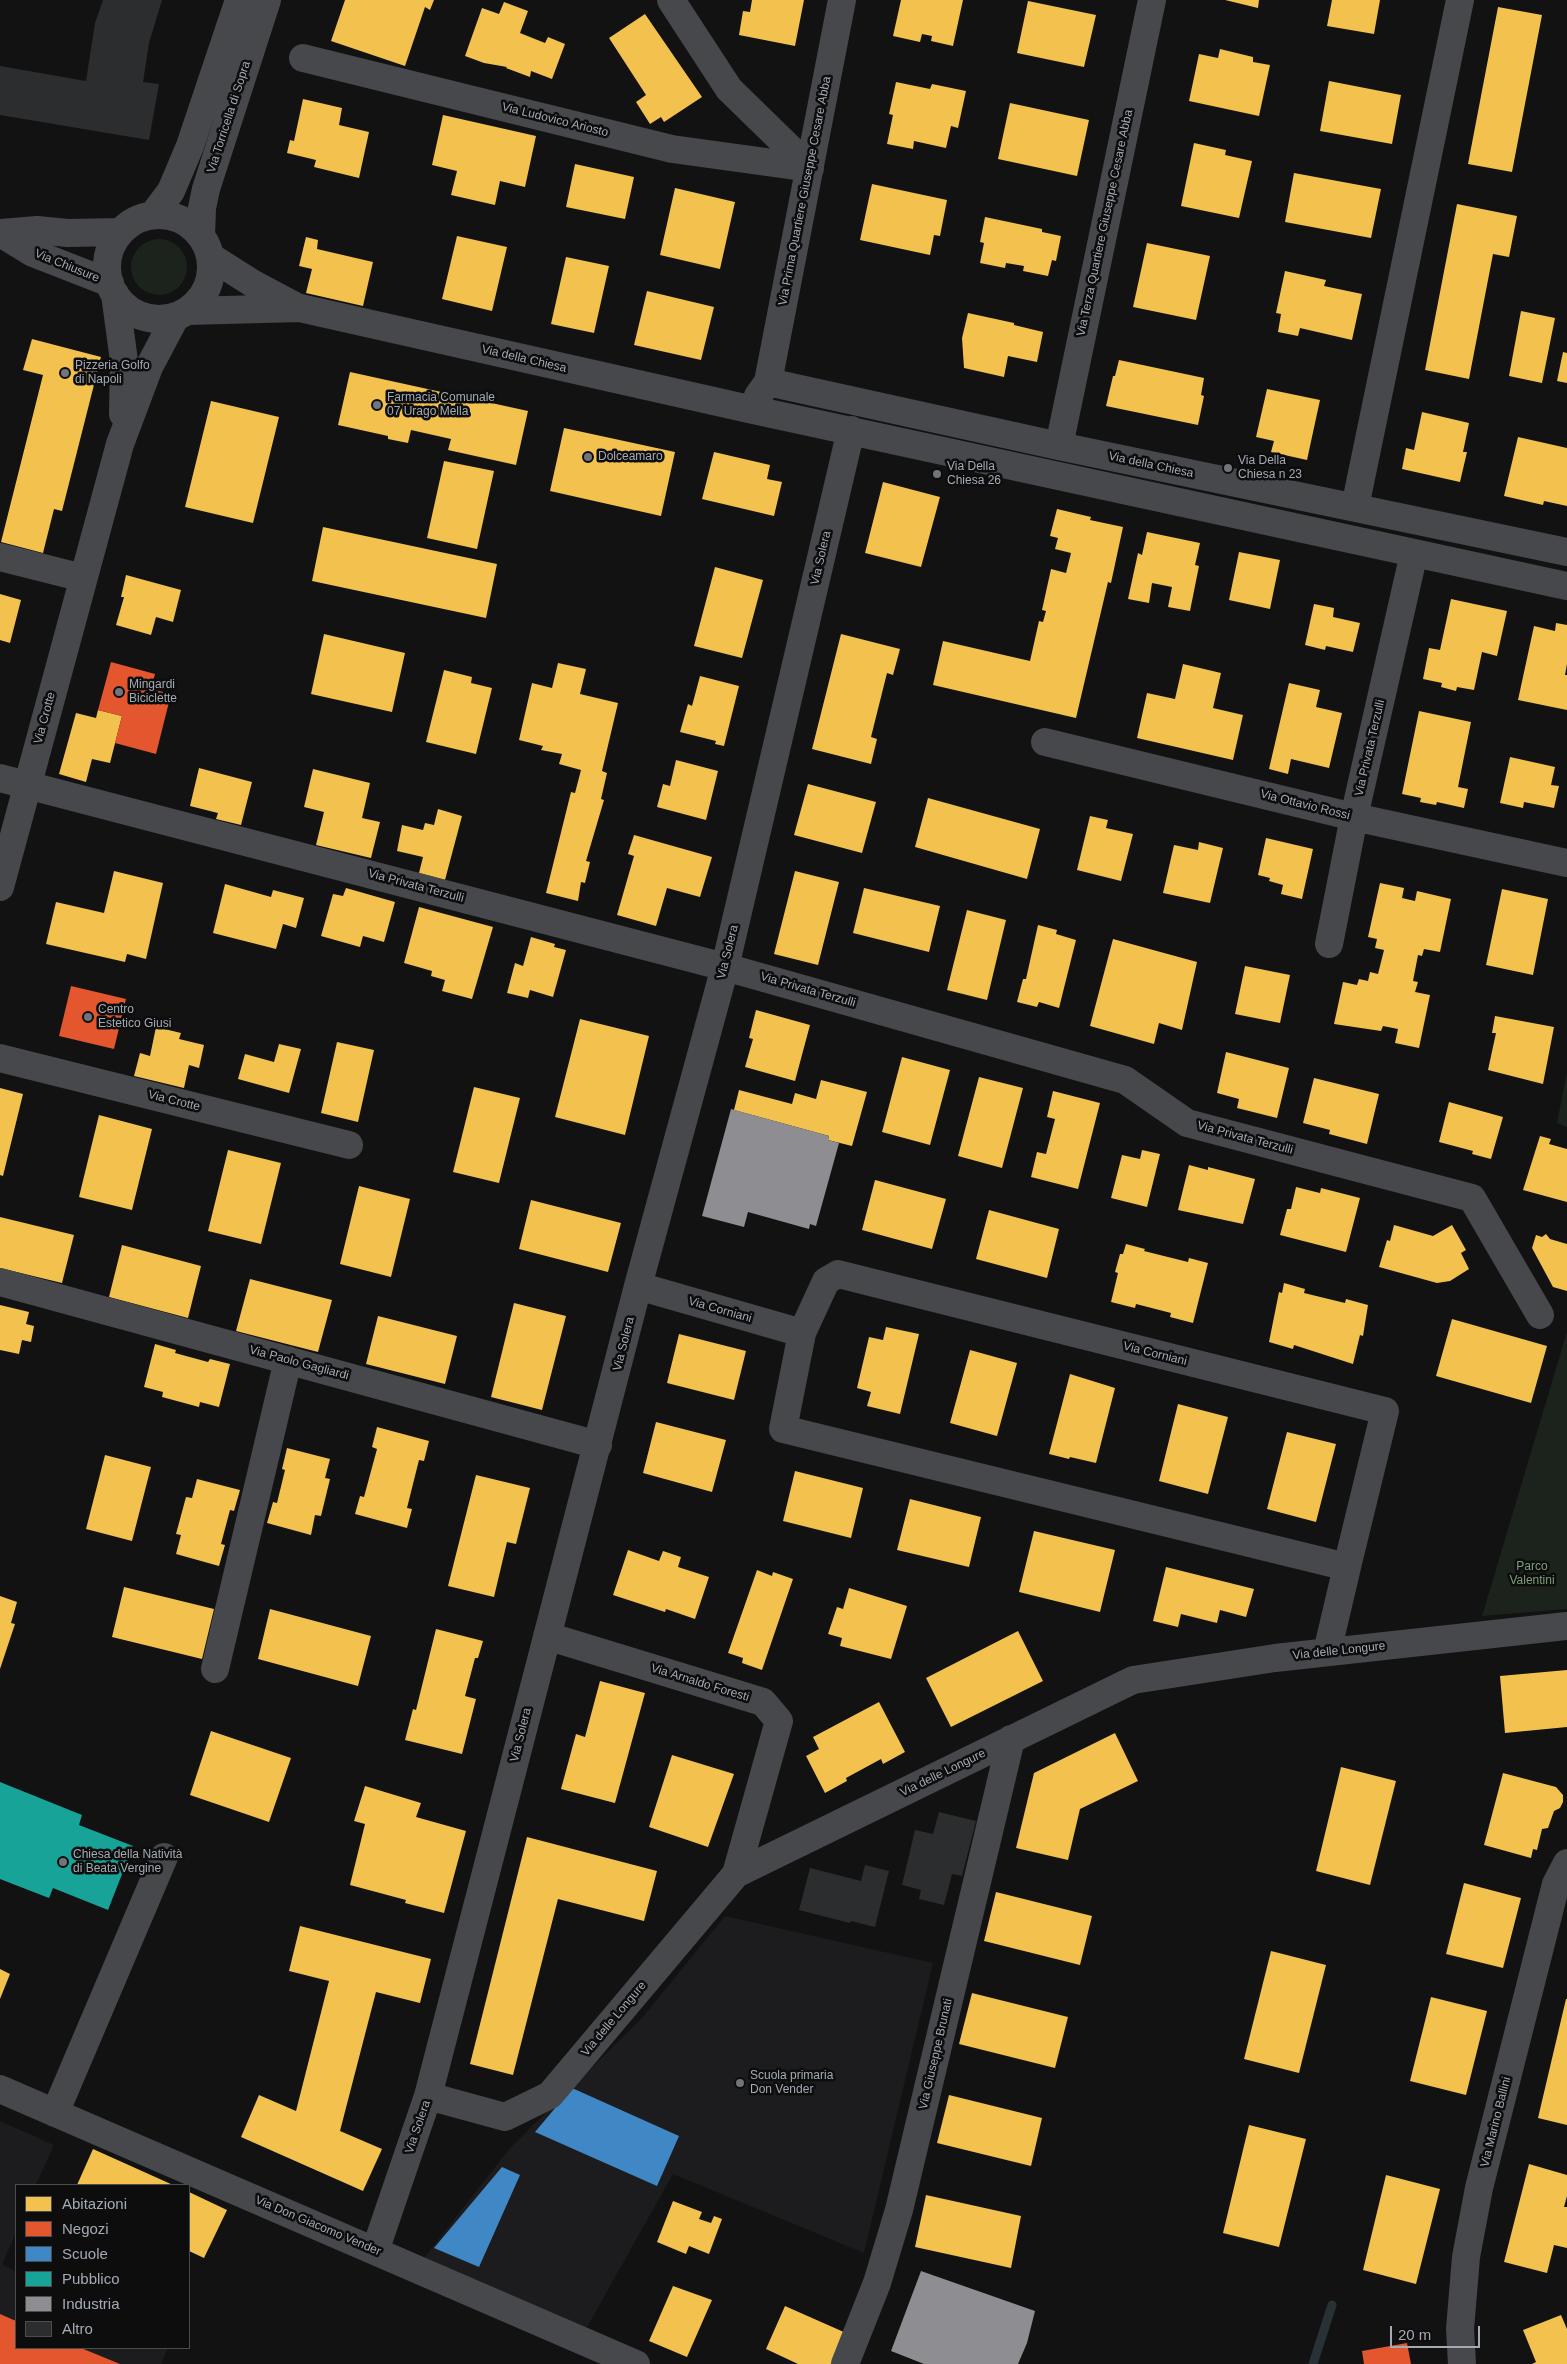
<!DOCTYPE html>
<meta charset="utf-8">
<style>
body{margin:0}
#map{position:relative;width:1567px;height:2364px;overflow:hidden;background:#121212;font-family:Arial,sans-serif}
canvas{display:block}
.legend{position:absolute;left:15px;top:2184px;width:175px;height:165px;box-sizing:border-box;background:#0d0d0e;border:1px solid #494c50;margin:0;padding:6px 9px;list-style:none;font-size:15px;color:#a3aab4}
.legend li{display:flex;align-items:center;gap:10px;height:25px}
.legend b{width:25px;border:1px solid #494c50}
.scale{position:absolute;left:1390px;top:2326px;width:90px;height:22px;box-sizing:border-box;border:2px solid #a3aab4;border-top:0;padding-left:6px;font-size:15px;line-height:18px;white-space:nowrap;color:#a3aab4;-webkit-text-stroke:4px #0d0d0e;paint-order:stroke}
</style>
<div id="map">
<canvas width="1567" height="2364"></canvas>
<ul class="legend">
<li><b style="height:14px;background:#f2c14e"></b>Abitazioni</li>
<li><b style="height:14px;background:#e4572e"></b>Negozi</li>
<li><b style="height:14px;background:#3f88c5"></b>Scuole</li>
<li><b style="height:14px;background:#17a398"></b>Pubblico</li>
<li><b style="height:14px;background:#8d8d92"></b>Industria</li>
<li><b style="height:14px;background:#2c2d2e"></b>Altro</li>
</ul>
<div class="scale">20 m</div>
</div>
<script>
const c = document.querySelector('canvas').getContext('2d');
c.lineJoin = 'round';
function paint(path, color) { c.fillStyle = color; c.fill(path, 'evenodd'); }
const poly = rows => new Path2D(rows.map(r => 'M' + r).join(''));
function trace(path, color, width, dash) { c.strokeStyle = color; c.lineWidth = width; c.lineCap = dash ? 'butt' : 'round'; c.setLineDash(dash || []); c.stroke(path); }
function drawText(font, color, halo, rows, align = 'center') {
  c.font = font + ' Arial,sans-serif'; c.lineWidth = 5; c.setLineDash([]); c.textBaseline = 'middle'; c.strokeStyle = halo; c.fillStyle = color; for (const [text, x, y, turn = 0] of rows) {
    c.save(); c.translate(x, y); c.rotate((+turn || 0) * Math.PI / 180); c.textAlign = isNaN(turn) ? turn : align; if (halo) c.strokeText(text, 0, 0); c.fillText(text, 0, 0); c.restore();
  }
}
const built = poly([
 [725,1916,933,1963,864,2253,673,2174,586,2329,424,2258,510,2148,642,2018],
 [0,2121,54,2145,36,2185,16,2185,16,2232,2,2265,16,2271,16,2348,168,2348,161,2364,0,2364]
]);
const green = poly([
 '131 267a28 28 0 1 1 56 0a28 28 0 1 1-56 0Z',
 [1567,1072,1567,1127,1557,1123],
 [1567,1332,1567,1609,1482,1616]
]);
const homes = poly([
 [345,0,434,0,430,10,425,7,405,66,331,41],
 [752,0,804,0,795,46,739,35,743,11,750,12],
 [901,0,963,0,953,46,931,41,932,36,922,34,920,42,893,36],
 [1225,0,1259,0,1258,8],
 [1332,0,1380,0,1374,34,1327,26],
 [1028,1,1096,15,1084,67,1017,53],
 [504,2,528,11,520,33,545,43,548,37,565,44,552,79,531,71,530,77,506,68,507,67,484,63,465,56,482,8,499,14],
 [1498,7,1542,15,1512,172,1468,164],
 [645,14,702,97,664,122,661,117,650,124,636,102,646,95,609,38],
 [1220,49,1253,57,1253,62,1270,65,1259,116,1189,101,1199,54,1218,58],
 [1329,81,1401,95,1392,144,1320,131],
 [896,82,930,89,932,84,966,91,958,128,951,126,946,148,914,141,913,149,887,144,893,115,889,114],
 [303,99,342,108,339,125,369,132,359,178,314,167,316,160,287,153,290,140,294,141],
 [1010,103,1089,120,1077,176,998,159],
 [443,115,536,136,525,187,500,181,495,205,451,195,457,171,432,165],
 [1194,143,1226,150,1225,155,1252,161,1239,218,1181,206],
 [575,164,634,177,625,219,566,207],
 [1294,173,1381,189,1371,238,1285,222],
 [872,184,947,200,940,236,934,235,930,255,860,240],
 [675,188,735,202,720,269,660,255],
 [1457,204,1517,216,1509,257,1493,254,1469,379,1425,370],
 [985,217,1042,229,1042,232,1061,236,1056,261,1052,260,1048,276,1023,271,1024,266,1006,263,1005,268,980,263,984,243,980,242],
 [457,236,507,247,492,311,442,299],
 [306,237,318,240,317,249,373,262,363,306,306,293,312,269,299,266],
 [1147,243,1210,256,1196,320,1133,307],
 [566,257,609,266,594,333,551,324],
 [1285,271,1326,280,1324,286,1362,294,1352,340,1300,328,1298,336,1278,332,1281,314,1276,313],
 [647,291,714,307,701,360,634,345],
 [1521,311,1555,318,1542,383,1509,376],
 [968,313,1014,323,1014,325,1043,332,1037,362,1008,356,1004,377,964,368,962,338],
 [32,339,101,357,62,511,54,509,43,553,1,542,43,375,23,370],
 [1563,352,1567,353,1567,383,1557,381],
 [1119,360,1204,378,1201,395,1204,396,1198,425,1106,406,1113,376,1115,376],
 [350,372,528,411,516,465,448,450,451,439,411,430,408,443,388,439,388,436,338,425],
 [1267,389,1320,400,1307,460,1271,452,1274,441,1256,437],
 [211,401,279,417,253,523,185,507],
 [1422,412,1469,423,1463,452,1467,452,1460,482,1402,469,1406,448,1414,450],
 [564,428,675,452,661,516,550,491],
 [1518,437,1567,448,1567,506,1544,501,1543,505,1504,496],
 [714,452,770,465,767,479,782,482,774,516,702,499],
 [444,461,494,471,477,549,427,538],
 [883,482,940,497,921,567,865,553],
 [1057,509,1091,517,1090,520,1123,527,1111,583,1108,582,1076,718,933,685,943,641,1030,661,1039,621,1043,622,1046,611,1042,610,1051,569,1066,573,1071,553,1055,549,1058,538,1050,536],
 [323,527,497,564,486,618,312,581],
 [1147,532,1200,543,1195,565,1199,566,1190,611,1168,607,1172,587,1152,583,1149,603,1128,599,1138,553,1142,555],
 [1239,552,1280,560,1270,609,1229,600],
 [715,567,763,580,742,658,694,646],
 [126,575,181,590,173,622,156,617,151,635,116,625,124,597,121,597],
 [0,594,21,600,10,643,0,640],
 [1451,599,1507,611,1497,656,1482,652,1474,690,1457,687,1456,691,1441,687,1442,683,1423,679,1429,648,1440,650],
 [1314,604,1334,608,1333,617,1360,623,1353,652,1326,646,1325,650,1305,645],
 [1556,623,1567,625,1567,664,1565,675,1567,675,1567,710,1518,700,1534,626,1555,631],
 [324,634,405,653,392,712,311,694],
 [841,634,900,649,893,675,887,673,871,737,877,739,871,764,812,749],
 [558,663,586,669,580,694,618,703,602,771,607,773,601,799,604,800,586,861,590,862,585,883,581,882,578,901,546,893,571,792,575,793,581,770,559,764,562,754,541,750,543,746,519,740,532,683,552,688],
 [1183,664,1221,673,1213,708,1243,715,1233,760,1137,738,1147,693,1175,699],
 [444,670,472,677,471,683,492,688,476,754,426,742],
 [700,676,739,686,724,746,715,744,716,741,680,732,688,704,692,706],
 [1289,683,1320,690,1316,707,1342,713,1329,768,1291,759,1288,774,1269,769],
 [98,710,122,716,110,763,92,759,86,782,59,774,76,713,96,718],
 [1419,711,1471,722,1458,787,1468,789,1464,808,1437,802,1436,805,1420,802,1421,798,1402,794],
 [1510,757,1555,767,1551,785,1559,786,1554,808,1524,802,1523,808,1500,803],
 [676,760,718,771,706,820,657,807,663,784,670,786],
 [199,768,252,782,241,825,216,819,218,813,190,806],
 [313,769,370,783,362,818,380,822,371,858,316,845,324,812,304,807],
 [808,784,876,802,862,853,794,835],
 [928,798,1040,829,1027,879,915,847],
 [438,809,462,816,445,880,419,873,423,857,397,851,402,825,423,830,425,823,434,825],
 [1090,816,1108,820,1106,828,1133,834,1121,881,1077,870],
 [634,835,712,857,700,897,667,888,656,926,617,915,634,856,628,854],
 [1266,838,1313,849,1302,899,1281,894,1283,885,1269,881,1270,878,1258,875],
 [1199,842,1223,848,1210,903,1163,893,1174,845,1198,850],
 [114,871,163,883,146,959,127,954,125,962,46,944,56,902,104,913],
 [795,871,839,882,818,965,774,954],
 [1380,883,1404,888,1402,898,1415,901,1417,891,1451,899,1440,952,1424,949,1422,956,1418,955,1413,981,1418,982,1415,992,1430,995,1419,1048,1395,1043,1398,1029,1383,1026,1381,1031,1334,1024,1343,982,1357,985,1359,979,1368,981,1370,972,1378,974,1384,950,1375,948,1377,939,1368,937],
 [225,884,271,897,273,890,304,898,296,928,283,924,276,949,213,933],
 [346,888,395,902,384,942,363,936,360,947,321,936,333,894,343,896],
 [864,888,940,906,929,952,853,933],
 [1502,889,1548,899,1533,975,1486,965],
 [419,907,493,927,472,999,442,991,445,980,431,976,432,971,404,963],
 [967,910,1006,920,987,1000,947,990],
 [1038,925,1057,930,1056,934,1076,940,1059,1008,1039,1002,1037,1007,1017,1002,1023,979,1026,979],
 [531,937,555,944,554,947,566,950,553,997,530,990,528,998,507,993,515,963,523,966],
 [1113,939,1197,962,1182,1030,1159,1023,1154,1044,1090,1026],
 [1245,966,1290,975,1280,1023,1235,1014],
 [756,1010,810,1025,795,1081,745,1067,753,1039,749,1038],
 [1495,1016,1554,1027,1543,1084,1488,1070,1496,1033,1492,1033],
 [580,1019,649,1036,625,1135,555,1117],
 [156,1027,181,1033,179,1039,204,1045,199,1068,189,1065,184,1088,134,1076,140,1053,150,1056],
 [337,1042,374,1050,358,1122,321,1113],
 [279,1044,301,1049,289,1093,238,1079,245,1054,274,1062],
 [1226,1052,1289,1068,1277,1118,1237,1108,1239,1099,1217,1093],
 [902,1057,950,1070,930,1145,882,1132],
 [979,1077,1023,1088,1002,1168,958,1156],
 [1314,1078,1379,1094,1367,1144,1329,1134,1330,1130,1303,1123],
 [821,1080,867,1092,852,1146,828,1140,829,1136,734,1110,739,1090,792,1104,795,1093,816,1099],
 [474,1087,520,1098,499,1183,453,1172],
 [0,1088,23,1094,3,1176,0,1175],
 [1053,1091,1100,1103,1078,1189,1031,1177,1037,1152,1046,1154,1055,1119,1047,1117],
 [1449,1102,1503,1117,1491,1159,1472,1154,1473,1151,1439,1142],
 [99,1115,152,1129,132,1210,79,1197],
 [1540,1136,1551,1139,1549,1144,1567,1149,1567,1202,1523,1190],
 [228,1150,281,1163,261,1244,208,1231],
 [1142,1150,1160,1154,1147,1207,1111,1198,1122,1155,1140,1159],
 [1189,1165,1208,1170,1208,1167,1255,1179,1243,1224,1178,1210],
 [875,1180,946,1199,932,1249,862,1230],
 [359,1186,410,1199,391,1277,340,1264],
 [1296,1187,1320,1193,1321,1188,1360,1198,1346,1252,1280,1235,1287,1209,1291,1209],
 [531,1200,621,1223,608,1272,519,1249],
 [989,1210,1059,1229,1047,1278,976,1259],
 [0,1217,74,1235,62,1283,0,1268],
 [1394,1225,1433,1236,1452,1225,1466,1250,1461,1253,1469,1269,1450,1281,1437,1283,1379,1267,1387,1240,1390,1241],
 [1546,1234,1550,1239,1567,1244,1567,1291,1553,1287,1532,1248,1536,1235,1542,1237],
 [1126,1244,1145,1249,1144,1251,1188,1262,1189,1258,1208,1263,1193,1323,1170,1317,1171,1313,1136,1304,1135,1308,1111,1302,1118,1273,1115,1272,1120,1254,1123,1254],
 [122,1245,201,1266,188,1318,109,1297],
 [250,1279,332,1300,318,1352,236,1331],
 [1284,1283,1305,1289,1304,1293,1345,1303,1346,1299,1368,1305,1363,1336,1360,1335,1353,1364,1294,1345,1293,1349,1269,1342,1279,1292,1282,1293],
 [514,1303,566,1316,542,1410,491,1397],
 [0,1305,29,1312,26,1324,34,1326,31,1342,22,1340,19,1354,0,1350],
 [378,1316,457,1336,445,1384,366,1364],
 [1452,1319,1547,1346,1531,1403,1436,1376],
 [886,1327,919,1334,900,1414,867,1406,871,1392,857,1388,869,1337,883,1340],
 [679,1334,746,1351,734,1400,667,1383],
 [155,1344,176,1350,175,1353,208,1362,210,1359,230,1364,219,1407,200,1402,199,1407,162,1397,163,1392,144,1387],
 [970,1350,1017,1363,997,1436,950,1423],
 [1070,1374,1115,1388,1096,1463,1070,1457,1069,1459,1049,1454],
 [1178,1404,1228,1417,1208,1494,1159,1481],
 [656,1422,726,1440,712,1492,643,1473],
 [377,1427,429,1441,424,1461,419,1460,407,1508,412,1509,407,1528,355,1514,360,1496,364,1497,377,1449,372,1447],
 [1287,1432,1336,1444,1316,1522,1267,1509],
 [287,1448,330,1459,325,1478,330,1479,321,1516,315,1515,311,1535,267,1523,273,1502,277,1503,285,1470,282,1469],
 [105,1455,151,1467,132,1541,86,1529],
 [795,1471,863,1488,851,1538,783,1521],
 [476,1475,530,1488,516,1544,507,1542,494,1597,448,1586],
 [197,1479,240,1490,234,1511,230,1510,221,1544,225,1545,219,1566,176,1554,181,1535,176,1534,186,1497,192,1498],
 [910,1499,981,1517,969,1567,897,1550],
 [1034,1531,1115,1550,1100,1612,1019,1592],
 [628,1550,659,1561,663,1551,681,1557,678,1567,709,1577,695,1619,666,1609,665,1612,613,1595],
 [1166,1567,1254,1589,1246,1617,1220,1610,1217,1623,1181,1614,1178,1627,1153,1621],
 [757,1570,772,1576,773,1572,793,1579,762,1670,742,1663,743,1658,728,1653],
 [124,1587,214,1609,202,1659,112,1637],
 [849,1588,907,1606,891,1659,840,1646,842,1638,828,1634,837,1607,843,1609],
 [0,1596,17,1602,11,1623,15,1624,0,1669],
 [270,1609,371,1636,358,1686,258,1659],
 [436,1629,483,1641,478,1658,475,1658,465,1696,476,1699,462,1754,405,1740,413,1709,416,1710],
 [1018,1631,1043,1681,951,1727,926,1678],
 [1567,1670,1567,1727,1505,1733,1500,1676],
 [600,1681,645,1693,615,1803,561,1789,576,1734,585,1737],
 [879,1702,905,1752,883,1764,881,1759,846,1778,847,1781,825,1793,806,1756,819,1749,813,1737],
 [211,1731,291,1758,269,1822,190,1795],
 [1115,1733,1138,1781,1080,1809,1068,1860,1016,1848,1034,1773],
 [672,1755,734,1774,708,1847,649,1827],
 [1341,1767,1396,1781,1370,1885,1316,1871],
 [1503,1773,1556,1787,1563,1795,1563,1802,1560,1808,1554,1811,1548,1828,1542,1829,1537,1850,1533,1849,1531,1858,1484,1845],
 [365,1786,421,1803,416,1817,466,1831,444,1913,405,1903,406,1900,350,1885,365,1824,354,1821],
 [527,1837,657,1871,644,1921,558,1899,513,2075,470,2064],
 [1464,1883,1521,1898,1503,1968,1446,1954],
 [996,1892,1092,1916,1080,1965,984,1941],
 [300,1926,431,1959,420,2003,376,1992,340,2131,382,2149,363,2191,241,2137,259,2095,296,2111,329,1981,289,1971],
 [1271,1951,1326,1965,1299,2073,1244,2059],
 [0,1969,10,1974,0,1999],
 [972,1993,1068,2017,1055,2068,959,2044],
 [1431,1997,1487,2011,1466,2095,1410,2081],
 [1566,1999,1567,1999,1567,2125,1538,2118],
 [949,2095,1042,2118,1031,2166,937,2143],
 [1249,2125,1306,2139,1279,2247,1223,2233],
 [93,2149,173,2185,77,2185],
 [1529,2164,1567,2175,1567,2196,1564,2207,1567,2207,1567,2248,1554,2245,1547,2273,1504,2262],
 [1386,2175,1440,2189,1416,2284,1363,2270],
 [189,2192,227,2210,204,2258,189,2251],
 [926,2195,1021,2216,1011,2268,915,2247],
 [673,2201,702,2212,699,2219,711,2223,714,2216,722,2219,709,2254,689,2246,686,2254,657,2242],
 [673,2286,712,2300,687,2357,649,2341],
 [785,2306,846,2333,833,2364,798,2364,766,2349],
 [1561,2315,1567,2329,1567,2364,1532,2364,1536,2362,1523,2330]
]);
const shops = poly([
 [111,662,155,674,151,689,171,694,156,754,115,743,122,716,98,710],
 [71,986,126,999,114,1049,59,1036],
 [0,2314,16,2321,16,2348,81,2348,120,2364,0,2364],
 [1407,2343,1411,2364,1364,2364,1362,2351]
]);
const schools = poly([
 [572,2088,679,2136,657,2186,535,2132],
 [502,2167,520,2175,479,2267,434,2248]
]);
const public = poly([
 [0,1782,82,1815,79,1825,133,1846,108,1910,53,1888,49,1898,0,1879]
]);
const industry = poly([
 [731,1109,829,1136,828,1140,839,1143,816,1226,810,1224,809,1229,748,1212,744,1227,702,1216],
 [921,2271,1035,2311,1027,2343,1018,2364,924,2364,891,2351]
]);
const stream = poly([
 [1313,2364,1332,2305]
]);
const building = poly([
 [103,0,162,0,149,43,143,82,159,84,149,140,0,115,0,66,86,81,95,23],
 [939,1812,976,1821,962,1876,952,1874,944,1905,919,1899,921,1890,902,1885,915,1830,933,1834],
 [865,1865,889,1871,875,1927,851,1921,850,1923,799,1910,810,1868,861,1881]
]);
const minor = poly([
 [671,0,729,89,810,168],
 [303,58,672,149,810,168],
 '107 267a52 52 0 1 1 104 0a52 52 0 1 1-104 0Z',
 [153,215,171,191,190,146,239,0],
 [0,233,33,253,110,283],
 [0,233,37,230,68,233,120,232],
 [201,236,202,208,206,189,267,0],
 [211,257,252,283,297,307],
 [115,294,124,361,123,414],
 [187,311,300,308,749,409,1567,586],
 [768,382,1059,446,1567,552],
 [758,396,768,382,842,0],
 [1059,446,1152,0],
 [1355,507,1460,0],
 [0,557,83,578],
 [1045,742,1354,817,1567,863],
 [0,778,725,967,1125,1080,1187,1123,1472,1198,1540,1315],
 [0,887,120,444,149,367,176,316],
 [1329,944,1354,817,1414,553],
 [0,1058,349,1145],
 [0,1282,598,1445],
 [638,1286,802,1333,826,1281,838,1274,1385,1411,1347,1567,783,1429,802,1333],
 [547,1636,763,1702,779,1721,736,1874],
 [1327,1652,1347,1567],
 [215,1669,288,1360],
 [0,2089,636,2364],
 [428,2096,505,2117,550,2095,736,1874,1133,1680,1275,1658,1567,1626],
 [55,2113,164,1857],
 [375,2251,428,2096,638,1286,725,967,851,430],
 [845,2364,877,2283,899,2210,1011,1739],
 [1462,2364,1460,2329,1466,2257,1479,2188,1556,1884,1567,1863]
]);
const markers = [
 [65,373,5,"#70757b"],
 [377,405,5,"#70757b"],
 [588,457,5,"#70757b"],
 [1228,468,5,"#70757b"],
 [937,474,5,"#70757b"],
 [119,692,5,"#70757b"],
 [88,1017,5,"#70757b"],
 [63,1862,5,"#70757b"],
 [740,2083,5,"#70757b"]
];
const streetNames = [
 ["Via Torricella di Sopra",229,117,-72],
 ["Via Ludovico Ariosto",555,120,14],
 ["Via Prima Quartiere Giuseppe Cesare Abba",805,191,-79],
 ["Via Terza Quartiere Giuseppe Cesare Abba",1105,223,-78],
 ["Via Chiusure",67,266,22],
 ["Via della Chiesa",524,359,13],
 ["Via della Chiesa",1151,465,12],
 ["Via Solera",821,558,-77],
 ["Via Crotte",45,718,-75],
 ["Via Privata Terzulli",1370,748,-77],
 ["Via Ottavio Rossi",1305,805,14],
 ["Via Privata Terzulli",416,886,15],
 ["Via Solera",728,952,-76],
 ["Via Privata Terzulli",808,990,16],
 ["Via Crotte",174,1101,14],
 ["Via Privata Terzulli",1245,1138,15],
 ["Via Corniani",720,1310,16],
 ["Via Solera",624,1344,-76],
 ["Via Corniani",1155,1354,14],
 ["Via Paolo Gagliardi",299,1363,15],
 ["Via delle Longure",1339,1651,-6],
 ["Via Arnaldo Foresti",700,1683,17],
 ["Via Solera",521,1735,-76],
 ["Via delle Longure",943,1773,-26],
 ["Via delle Longure",614,2019,-50],
 ["Via Giuseppe Brunati",936,2054,-77],
 ["Via Marino Ballini",1496,2122,-76],
 ["Via Solera",418,2127,-71],
 ["Via Don Giacomo Vender",318,2226,23]
];
const poiNames = [
 ["Pizzeria Golfo",75,366],
 ["di Napoli",75,380],
 ["Farmacia Comunale",387,398],
 ["07 Urago Mella",387,412],
 ["Dolceamaro",598,457],
 ["Via Della",1238,461],
 ["Chiesa n 23",1238,475],
 ["Via Della",947,467],
 ["Chiesa 26",947,481],
 ["Mingardi",129,685],
 ["Biciclette",129,699],
 ["Centro",98,1010],
 ["Estetico Giusi",98,1024],
 ["Chiesa della Natività",73,1855],
 ["di Beata Vergine",73,1869],
 ["Scuola primaria",750,2076],
 ["Don Vender",750,2090]
];
const parkNames = [
 ["Parco",1532,1567],
 ["Valentini",1532,1581]
];
paint(built, '#1c1c1e');
paint(green, '#1c231c');
paint(homes, '#f2c14e');
paint(shops, '#e4572e');
paint(schools, '#3f88c5');
paint(public, '#17a398');
paint(industry, '#8d8d92');
trace(stream, '#283135', 9);
paint(building, '#2c2d2e');
trace(minor, '#46484b', 28);
for (const [x, y, r, color] of markers) { const dot = new Path2D(); dot.arc(x, y, r, 0, 2 * Math.PI); c.fillStyle = color; c.fill(dot); trace(dot, '#0d0d0e', 2); }
drawText('12px', '#a3aab4', '#0d0d0e', streetNames);
drawText('12px', '#a3aab4', '#0d0d0e', poiNames, 'left');
drawText('12px', '#7c9f79', '#0d0d0e', parkNames);
</script>
